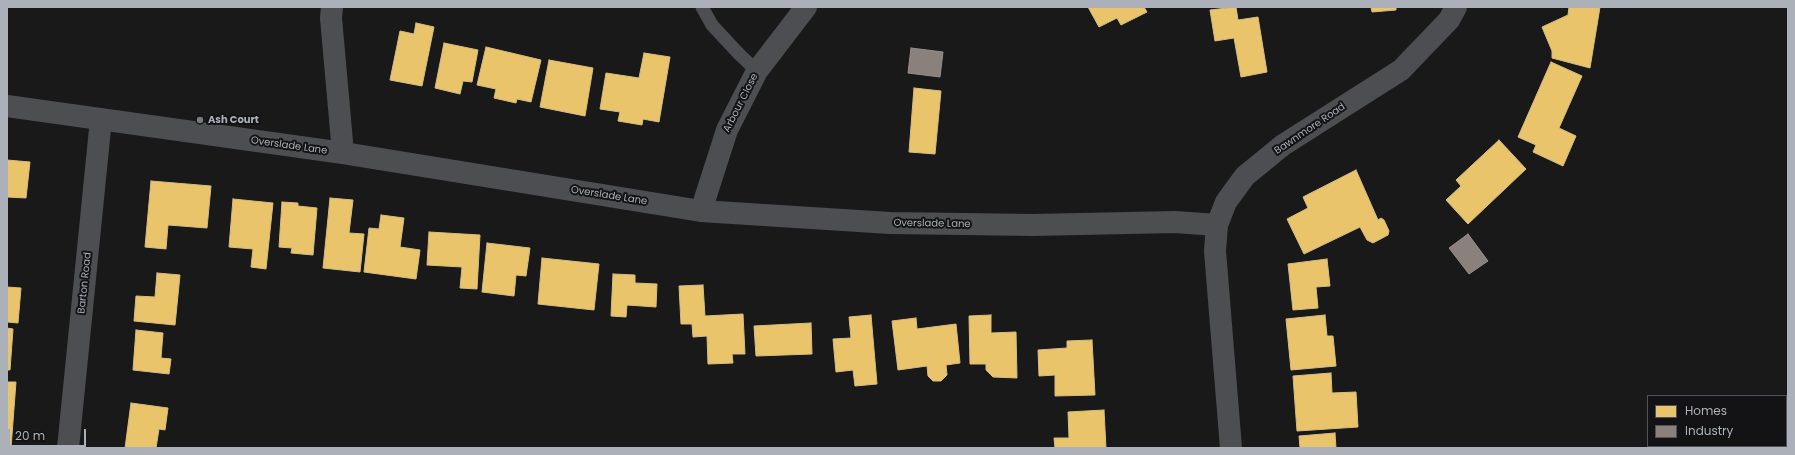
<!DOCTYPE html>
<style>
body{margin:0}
#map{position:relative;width:1795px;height:455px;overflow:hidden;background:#191919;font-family:Poppins,sans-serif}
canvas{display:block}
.frame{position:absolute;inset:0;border:8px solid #abb0b9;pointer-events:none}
.legend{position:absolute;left:1647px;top:395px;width:140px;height:52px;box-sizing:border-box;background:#131315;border:1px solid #505257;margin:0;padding:5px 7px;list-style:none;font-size:12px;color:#abb0b9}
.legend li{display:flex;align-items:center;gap:8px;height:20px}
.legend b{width:20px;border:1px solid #505257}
.scale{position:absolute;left:8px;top:429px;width:78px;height:18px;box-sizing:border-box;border:2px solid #abb0b9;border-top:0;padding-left:5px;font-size:12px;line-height:14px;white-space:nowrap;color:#abb0b9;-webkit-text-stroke:3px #131315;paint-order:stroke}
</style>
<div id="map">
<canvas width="1795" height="455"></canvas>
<div class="frame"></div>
<ul class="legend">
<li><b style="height:11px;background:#e9c46a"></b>Homes</li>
<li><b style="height:11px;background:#8a817c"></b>Industry</li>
</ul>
<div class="scale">20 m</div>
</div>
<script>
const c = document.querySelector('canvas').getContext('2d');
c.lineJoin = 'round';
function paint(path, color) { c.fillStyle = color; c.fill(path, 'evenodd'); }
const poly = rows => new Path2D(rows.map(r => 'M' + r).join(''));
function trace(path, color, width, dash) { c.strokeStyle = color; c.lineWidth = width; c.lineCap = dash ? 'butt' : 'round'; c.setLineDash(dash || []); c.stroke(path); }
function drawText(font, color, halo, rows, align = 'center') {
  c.font = font + ' Poppins,sans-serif'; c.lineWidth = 4; c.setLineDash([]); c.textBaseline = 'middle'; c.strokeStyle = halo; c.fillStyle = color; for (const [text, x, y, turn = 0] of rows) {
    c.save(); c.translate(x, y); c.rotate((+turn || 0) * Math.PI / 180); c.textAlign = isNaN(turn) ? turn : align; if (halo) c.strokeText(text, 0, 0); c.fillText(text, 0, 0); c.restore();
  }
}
const homes = poly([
 [1088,7,1144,7,1147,12,1121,25,1117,18,1099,27,1088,7],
 [1236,7,1238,20,1258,17,1267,72,1241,77,1234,38,1215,41,1210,10,1236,7],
 [1371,7,1396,7,1396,10,1372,12,1371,7],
 [1569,7,1600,7,1590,68,1552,58,1552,51,1542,27,1568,15,1569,7],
 [416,23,434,27,422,86,390,80,400,31,414,34,416,23],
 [444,43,478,50,472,82,463,81,460,94,435,88,444,43],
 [486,47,541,60,531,102,517,99,516,103,494,98,496,89,477,85,486,47],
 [644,53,670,57,659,122,643,119,642,125,618,121,620,112,600,109,606,73,639,78,644,53],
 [549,60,593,68,585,116,540,107,549,60],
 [1551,62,1582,76,1559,128,1576,136,1563,166,1533,152,1536,145,1518,137,1551,62],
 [914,88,941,91,935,154,909,152,914,88],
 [1499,140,1526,169,1468,224,1446,200,1461,186,1456,180,1499,140],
 [7,160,30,162,26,198,7,197,7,160],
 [1356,170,1378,220,1381,218,1384,220,1389,231,1388,235,1373,243,1367,240,1360,227,1304,254,1287,219,1308,208,1303,197,1356,170],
 [151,181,211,186,207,228,168,225,166,249,145,247,151,181],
 [330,198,353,200,349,233,364,234,360,272,323,268,330,198],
 [233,199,273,203,266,269,251,267,253,249,229,247,233,199],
 [282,202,298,203,298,206,317,208,313,255,291,253,292,248,279,247,282,202],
 [381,215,404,218,400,247,420,250,416,279,364,272,369,228,379,229,381,215],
 [429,232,480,235,477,289,460,288,462,267,427,265,429,232],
 [487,243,530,248,526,276,516,275,514,296,482,292,487,243],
 [542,258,599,264,594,310,538,304,542,258],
 [1327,259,1330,286,1316,287,1318,308,1293,310,1288,264,1327,259],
 [157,273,180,275,175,325,134,321,136,296,155,297,157,273],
 [613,274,635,275,635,283,657,284,656,307,627,305,626,317,611,316,613,274],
 [703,285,705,316,743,314,745,354,732,354,733,363,708,364,707,336,693,337,692,324,681,324,679,286,703,285],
 [7,287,21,288,18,323,7,322,7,287],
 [871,315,877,384,855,386,853,370,836,372,833,339,851,338,849,317,871,315],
 [991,315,991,333,1016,332,1017,378,993,377,986,370,986,364,970,364,969,316,991,315],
 [1325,315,1327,336,1333,336,1336,366,1291,370,1286,319,1325,315],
 [916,318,917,329,956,324,960,363,946,365,947,375,941,381,933,381,928,376,927,366,898,370,892,321,916,318],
 [811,323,812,354,756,356,754,326,811,323],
 [7,328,13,329,10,370,7,370,7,328],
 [136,330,163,333,161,358,171,359,169,374,133,370,136,330],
 [1092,340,1095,395,1055,396,1055,375,1039,376,1038,350,1067,348,1067,341,1092,340],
 [1331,373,1332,393,1356,392,1358,427,1297,431,1293,376,1331,373],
 [7,382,16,382,11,448,7,448,7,382],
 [131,403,168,408,165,430,159,429,156,448,125,448,131,403],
 [1104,410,1106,448,1055,448,1054,438,1069,438,1068,412,1104,410],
 [1335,433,1336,448,1300,448,1299,436,1335,433]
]);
const industry = poly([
 [911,48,943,52,940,77,908,73,911,48],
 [1468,234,1488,261,1469,274,1449,248,1468,234]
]);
const service = poly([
 [702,7,712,25,739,54,757,71]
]);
const minor = poly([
 [332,7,331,18,343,153],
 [7,106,343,153,701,211,890,223,1033,225,1175,222,1217,225],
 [701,211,727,130,757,71,806,7],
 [68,448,101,119],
 [1231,448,1215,251,1217,225,1226,202,1245,176,1283,145,1401,70,1449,20,1456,7]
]);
const markers = [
 [200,120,4,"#787b81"]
];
const streetNames = [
 ["Arbour Close",741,103,-63],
 ["Bawnmore Road",1310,129,-34],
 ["Overslade Lane",289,146,8],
 ["Overslade Lane",609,196,9],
 ["Overslade Lane",932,224,1],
 ["Barton Road",85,283,-84]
];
const poiNames = [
 ["Ash Court",208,120]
];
paint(homes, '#e9c46a');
trace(homes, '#d6be82', 1);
paint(industry, '#8a817c');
trace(industry, '#948f8e', 1);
trace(service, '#4d4e52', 13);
trace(minor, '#4d4e52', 22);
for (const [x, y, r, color] of markers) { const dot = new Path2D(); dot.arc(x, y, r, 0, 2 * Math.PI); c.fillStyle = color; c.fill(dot); trace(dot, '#131315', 1.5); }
drawText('10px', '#abb0b9', '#131315', streetNames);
drawText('bold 10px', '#abb0b9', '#131315', poiNames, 'left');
</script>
